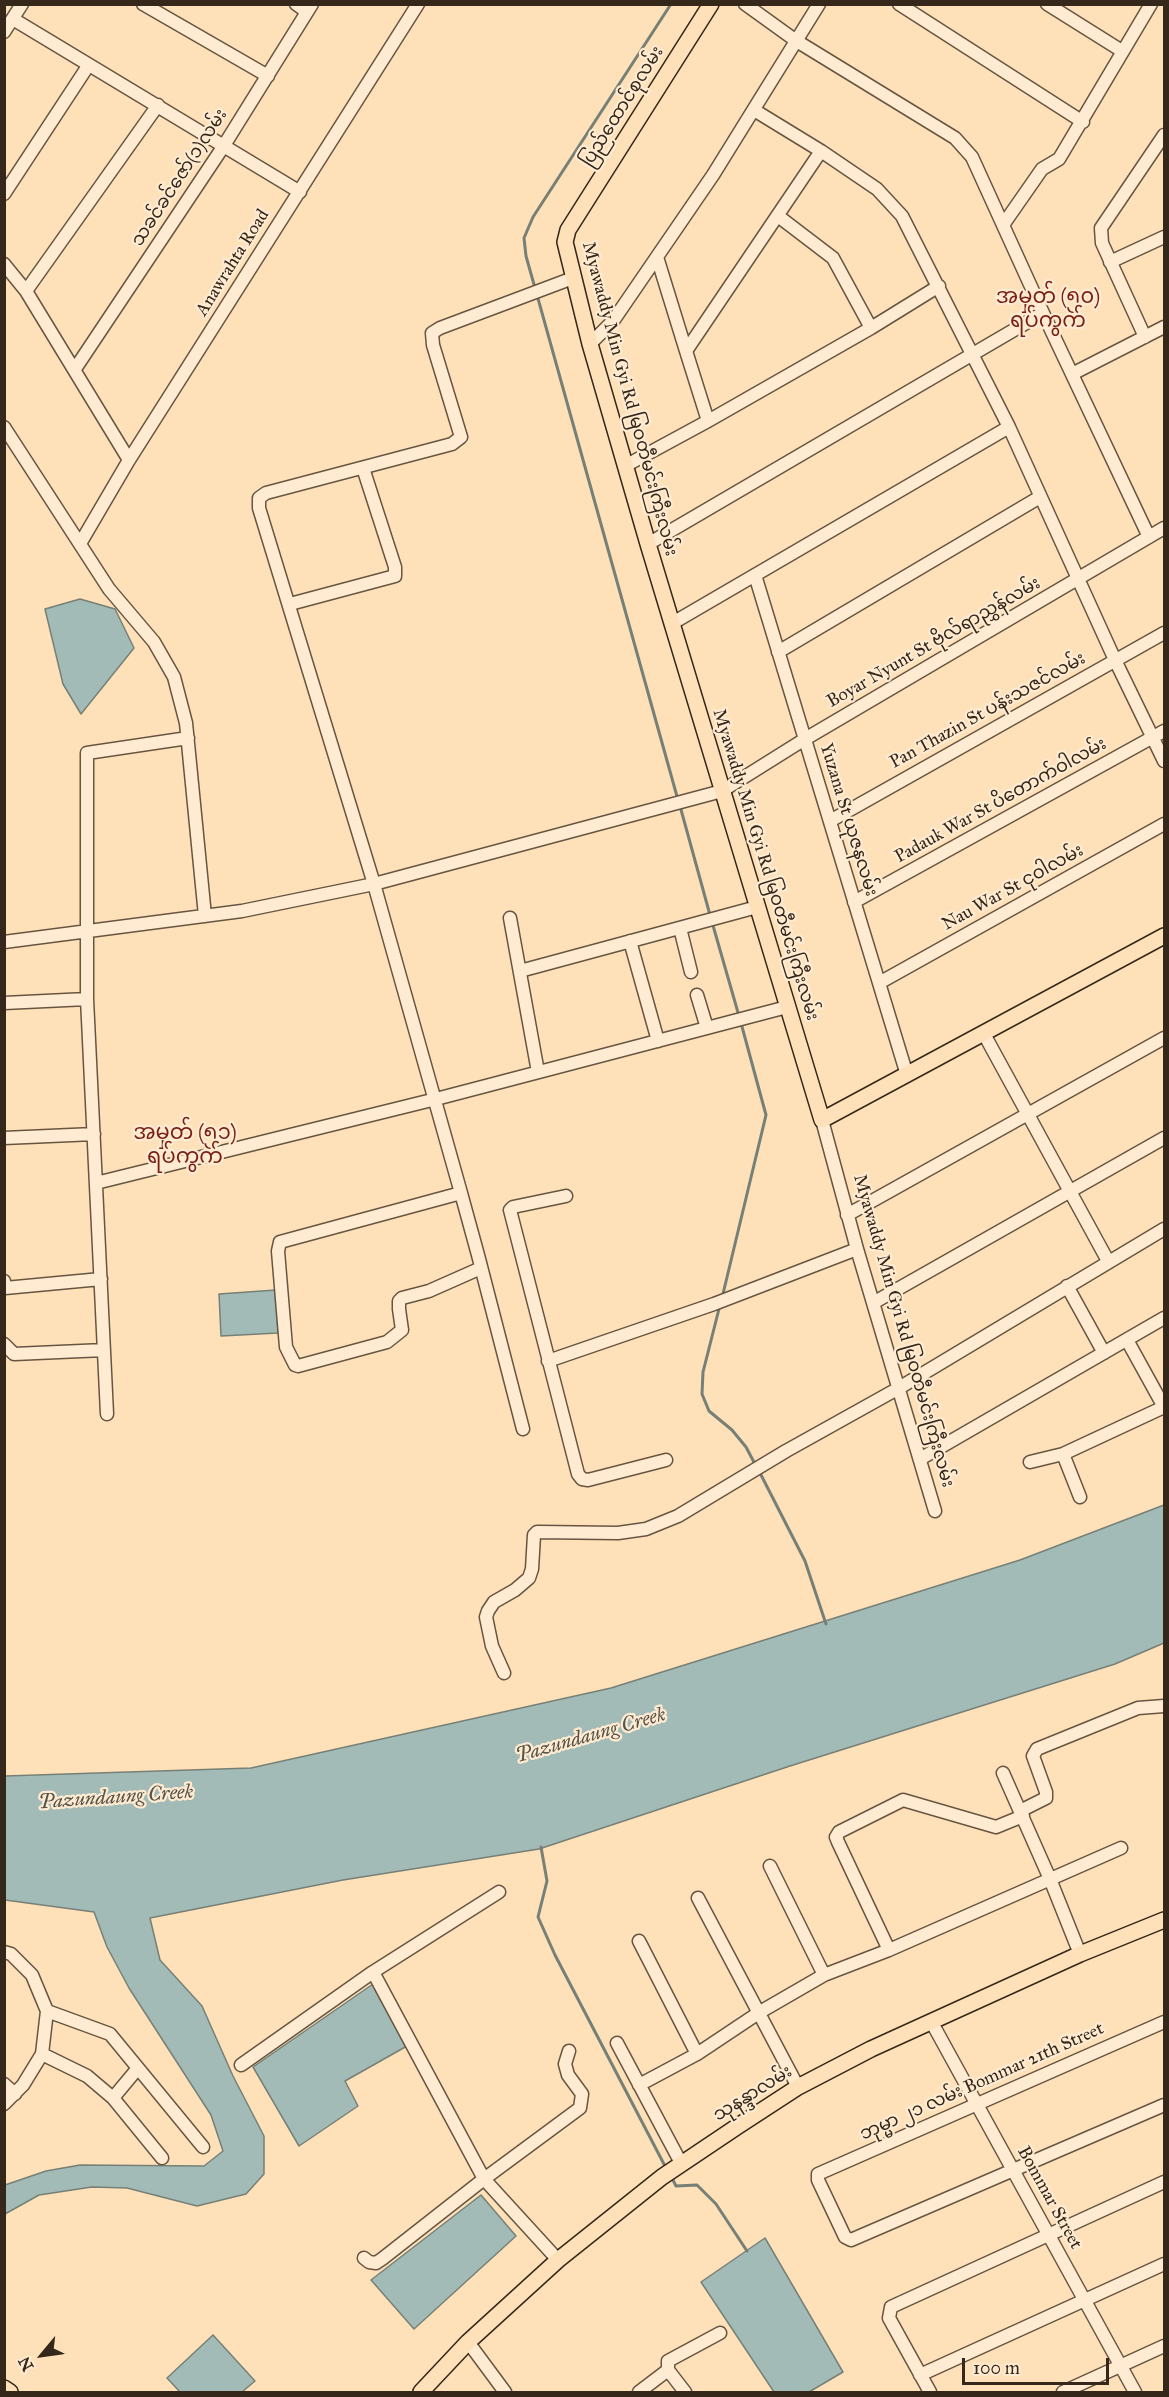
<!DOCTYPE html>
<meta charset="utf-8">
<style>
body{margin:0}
#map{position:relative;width:1169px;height:2397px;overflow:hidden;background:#fee0b9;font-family:"IM FELL Great Primer",serif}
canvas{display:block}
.frame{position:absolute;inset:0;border:6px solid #352719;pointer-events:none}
.north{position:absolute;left:12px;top:2325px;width:60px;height:60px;-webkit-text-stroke:4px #feebd2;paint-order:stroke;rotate:241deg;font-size:16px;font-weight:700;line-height:24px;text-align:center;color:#352719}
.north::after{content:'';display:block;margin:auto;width:21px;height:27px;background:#352719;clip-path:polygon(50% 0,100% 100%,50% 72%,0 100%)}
.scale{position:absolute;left:962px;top:2358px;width:147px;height:27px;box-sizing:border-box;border:3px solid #352719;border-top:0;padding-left:8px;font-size:18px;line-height:21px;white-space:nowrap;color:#352719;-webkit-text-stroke:4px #feebd2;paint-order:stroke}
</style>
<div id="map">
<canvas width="1169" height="2397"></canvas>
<div class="frame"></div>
<div class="north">N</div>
<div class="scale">100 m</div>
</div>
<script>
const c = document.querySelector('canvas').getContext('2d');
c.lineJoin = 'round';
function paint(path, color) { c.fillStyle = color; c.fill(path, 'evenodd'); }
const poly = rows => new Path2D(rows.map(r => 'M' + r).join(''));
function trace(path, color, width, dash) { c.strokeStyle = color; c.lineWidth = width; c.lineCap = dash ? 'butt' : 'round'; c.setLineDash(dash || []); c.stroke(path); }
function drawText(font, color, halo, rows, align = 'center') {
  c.font = font + ' "IM FELL Great Primer","Noto Sans Myanmar",serif'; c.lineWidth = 4.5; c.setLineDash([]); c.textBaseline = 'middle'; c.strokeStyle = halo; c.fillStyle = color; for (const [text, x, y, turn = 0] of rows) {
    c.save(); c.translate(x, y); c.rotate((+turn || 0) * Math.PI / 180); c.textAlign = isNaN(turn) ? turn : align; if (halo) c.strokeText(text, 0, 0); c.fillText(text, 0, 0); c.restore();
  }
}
const water = poly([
 [80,599,115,609,134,648,81,714,63,684,45,609,80,599],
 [276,1290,278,1333,221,1336,219,1294,276,1290],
 [1164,1505,1164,1643,1115,1664,790,1766,539,1849,343,1880,150,1918,160,1960,202,2006,233,2076,264,2136,264,2174,246,2194,197,2206,127,2188,92,2187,39,2195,5,2214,5,2185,46,2171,80,2165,204,2166,223,2151,211,2115,129,1988,107,1947,94,1912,5,1900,5,1776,251,1768,611,1688,1020,1560,1164,1505],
 [373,1984,407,2046,345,2081,358,2106,299,2146,253,2067,373,1984],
 [481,2195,516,2236,414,2329,371,2280,481,2195],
 [765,2238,843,2372,809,2392,774,2392,701,2282,765,2238],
 [213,2335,255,2381,242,2392,180,2392,167,2378,213,2335]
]);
const stream = poly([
 [535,288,526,256,524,238,533,217,671,4],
 [537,295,678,800],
 [680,806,710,915],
 [712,922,739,1016],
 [722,1298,766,1115,741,1023],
 [720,1305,703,1372,702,1394,709,1411,732,1430,746,1447,756,1466],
 [759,1471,805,1561,826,1624],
 [541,1847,547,1881,538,1917,555,1955,666,2168],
 [671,2176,676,2186,697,2185,716,2204,747,2251]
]);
const minor = poly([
 [143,4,268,76],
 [296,4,307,12],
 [745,4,795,40,955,138,972,157,1043,313,1149,537],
 [899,4,1083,122],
 [1047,4,1122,51],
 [13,19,300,192],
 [4,32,22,4],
 [754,110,821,151,877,189,902,216,1009,427,1115,660,1164,761],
 [4,194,88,66],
 [778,216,833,258,871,328],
 [1003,225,1042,169,1059,159,1151,4],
 [657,257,686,351],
 [1110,262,1164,237],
 [4,264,26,291,129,460],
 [26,291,158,105],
 [1145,337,1102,243,1101,228,1164,135],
 [590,344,613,321,713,175,819,4],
 [75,369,223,147,312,4],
 [1072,374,1164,327],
 [708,421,686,351,821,151],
 [4,427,109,589,154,642,174,677,186,723,205,916],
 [625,466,708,421,871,328,939,286],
 [81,542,129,460,418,4],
 [648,544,1043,313],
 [755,575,907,1075],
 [290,604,395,576,395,567,363,468],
 [671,624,1009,427],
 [778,652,1040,497],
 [830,821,1164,633],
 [854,902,1164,731],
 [510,918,538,1072],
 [680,928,691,972],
 [630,941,658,1041],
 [4,942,242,911,374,884,722,791,805,739,1164,528],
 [520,971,757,907],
 [879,983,1164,824],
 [697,995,707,1028],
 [4,1003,87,999],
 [984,1034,1108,1261],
 [822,1120,857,1249,935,1511],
 [4,1138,94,1134],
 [96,1183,436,1099,787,1007],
 [461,1193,374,884,259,508,259,498,266,493,452,444,461,437,433,345,432,333,440,328,573,278],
 [566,1196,513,1207,510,1210,578,1474,582,1479,588,1480,666,1460],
 [847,1215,1164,1038],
 [481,1268,429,1291,402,1298,399,1301,399,1309,402,1330,387,1342,298,1366,295,1365,286,1347,278,1251,280,1242,461,1193,478,1255,523,1429],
 [4,1281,5,1288,101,1279],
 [1067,1286,1104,1353],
 [873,1303,1164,1138],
 [1127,1340,1164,1407],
 [4,1344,14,1354,104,1350],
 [548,1361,714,1304,857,1249],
 [107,1414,87,999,87,753,188,738],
 [1063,1454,1080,1497],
 [920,1459,1164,1318],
 [1030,1462,1063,1454,1164,1407],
 [504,1673,492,1646,486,1617,488,1611,494,1602,515,1590,529,1578,532,1569,534,1535,537,1532,618,1533,646,1529,678,1516,786,1451,899,1388,1164,1229],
 [1003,1773,1050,1879,1080,1954],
 [1020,1811,1046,1798,1046,1792,1033,1756,1037,1749,1138,1708,1164,1706],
 [770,1866,824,1975],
 [698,1898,798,2087],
 [639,1941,697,2054],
 [889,1950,838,1842,836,1837,839,1832,903,1800,996,1827,1023,1816],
 [4,1952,11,1954,32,1975,47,2011,42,2054,23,2085,4,2104],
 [373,1972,484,2179,558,2260],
 [47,2011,110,2034,203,2147],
 [931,2021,1135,2392],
 [1164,2022,818,2174,818,2180,845,2237,851,2240,1164,2105],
 [617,2043,681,2163],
 [42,2054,87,2076,113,2098,162,2158],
 [241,2065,373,1972,499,1892],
 [4,2084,15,2094],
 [639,2085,697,2054,760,2012,824,1975,889,1950,1121,1848],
 [113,2098,138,2068],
 [364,2258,369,2262,376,2263,382,2259,484,2179,580,2108,582,2094,568,2075,565,2064,569,2051],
 [468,2342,505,2392],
 [920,2375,1164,2264],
 [639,2392,668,2370],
 [685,2392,668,2370,668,2361,720,2333],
 [930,2392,889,2318,891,2307,1164,2182],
 [1063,2392,1164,2346]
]);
const major = poly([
 [711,4,568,230,565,242,590,344,648,544,822,1120,1164,936],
 [4,2388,10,2392],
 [421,2392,468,2342,558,2260,662,2177,738,2126,798,2087,871,2049,1080,1954,1164,1920]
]);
const streetNames = [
 ["ပြည်ထောင်စုလမ်း",623,107,-58],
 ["သခင်ခင်ဇော်(၁)လမ်း",180,178,-57],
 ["Anawrahta Road",233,263,-58],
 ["Myawaddy Min Gyi Rd မြဝတီမင်းကြီးလမ်း",629,399,75],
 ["Boyar Nyunt St ဗိုလ်ရာညွှန်လမ်း",934,643,-30],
 ["Pan Thazin St ပန်းသဇင်လမ်း",988,711,-29],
 ["Padauk War St ပိတောက်ဝါလမ်း",1001,801,-29],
 ["Yuzana St ယုဇနလမ်း",848,820,73],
 ["Myawaddy Min Gyi Rd မြဝတီမင်းကြီးလမ်း",765,865,73],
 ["Nau War St ငုဝါလမ်း",1013,888,-29],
 ["Myawaddy Min Gyi Rd မြဝတီမင်းကြီးလမ်း",903,1331,74],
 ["ဘုမ္မာ ၂၁ လမ်း Bommar 21th Street",982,2082,-24],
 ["သုနန္ဒာလမ်း",753,2094,-32],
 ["Bommar Street",1049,2198,61]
];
const waterNames = [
 ["Pazundaung Creek",591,1736,-16],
 ["Pazundaung Creek",116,1798,-4]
];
const quarterNames = [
 ["အမှတ် (၅၀)",1048,298],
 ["ရပ်ကွက်",1048,322],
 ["အမှတ် (၅၁)",185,1134],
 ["ရပ်ကွက်",185,1158]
];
paint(water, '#a2bbb6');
trace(water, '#768077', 1.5);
trace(stream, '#768077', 3);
trace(minor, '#675541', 15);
trace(major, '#352719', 18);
trace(minor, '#feebd2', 12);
trace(major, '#fee0b9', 15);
drawText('18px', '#352719', '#feebd2', streetNames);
drawText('italic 20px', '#565348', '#feebd2', waterNames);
drawText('21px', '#7a1f14', '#feebd2', quarterNames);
</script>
